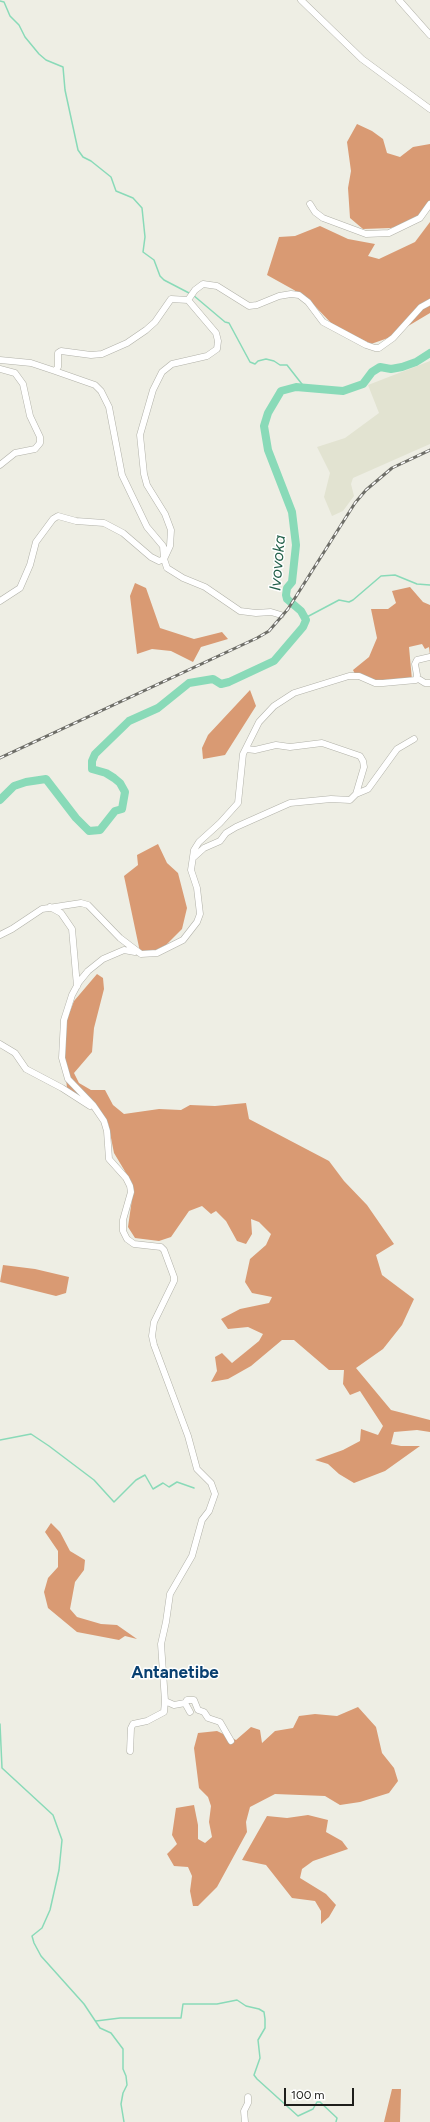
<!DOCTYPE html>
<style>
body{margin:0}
#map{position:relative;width:430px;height:2122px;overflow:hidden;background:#eeeee4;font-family:Figtree,sans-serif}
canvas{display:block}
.scale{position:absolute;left:284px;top:2088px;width:70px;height:18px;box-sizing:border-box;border:2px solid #1e1e1b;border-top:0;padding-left:5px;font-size:12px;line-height:14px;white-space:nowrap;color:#1e1e1b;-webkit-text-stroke:3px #fff;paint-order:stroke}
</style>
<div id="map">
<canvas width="430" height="2122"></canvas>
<div class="scale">100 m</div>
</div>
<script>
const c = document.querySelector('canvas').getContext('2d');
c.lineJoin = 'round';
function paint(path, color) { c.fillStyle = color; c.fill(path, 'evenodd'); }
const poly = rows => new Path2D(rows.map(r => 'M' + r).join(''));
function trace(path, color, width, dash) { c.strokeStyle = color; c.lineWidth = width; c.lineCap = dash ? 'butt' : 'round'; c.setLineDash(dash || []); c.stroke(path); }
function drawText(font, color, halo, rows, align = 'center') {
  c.font = font + ' Figtree,sans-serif'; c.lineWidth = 3; c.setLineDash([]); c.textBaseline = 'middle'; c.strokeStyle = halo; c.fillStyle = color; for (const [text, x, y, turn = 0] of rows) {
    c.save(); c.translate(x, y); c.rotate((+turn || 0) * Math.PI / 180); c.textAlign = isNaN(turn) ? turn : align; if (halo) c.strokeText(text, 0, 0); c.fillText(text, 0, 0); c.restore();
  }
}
const built = poly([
 [430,361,430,444,353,478,351,484,354,496,343,511,332,516,324,497,330,473,317,447,345,438,379,413,368,385]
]);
const forest = poly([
 [357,124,372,131,383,139,387,153,400,157,413,147,430,144,430,206,419,220,391,228,363,229,350,218,348,188,351,171,347,142],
 [430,222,430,313,388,338,371,344,333,325,311,302,294,290,267,275,279,237,295,236,320,226,348,239,375,244,368,256,379,259,415,242],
 [135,583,146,588,160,628,194,639,222,632,228,639,201,647,193,662,171,651,152,649,137,654,130,596],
 [410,587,423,602,430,605,430,655,429,647,425,649,422,644,409,647,412,680,372,680,355,674,353,670,369,657,377,638,371,609,388,609,396,603,392,591],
 [250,690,256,706,225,755,203,759,202,748,208,735],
 [158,844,167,863,178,873,187,908,182,929,166,945,156,950,140,952,124,876,138,865,137,855],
 [97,974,103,978,104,989,94,1028,92,1052,74,1073,79,1083,91,1090,105,1090,113,1105,124,1114,159,1109,181,1110,190,1105,215,1106,246,1103,249,1119,329,1161,344,1181,367,1205,394,1244,376,1255,382,1275,414,1299,402,1325,383,1349,356,1368,391,1410,430,1420,430,1432,417,1430,394,1432,391,1444,401,1446,420,1446,385,1471,354,1483,339,1474,328,1464,315,1460,343,1450,360,1441,361,1429,378,1435,383,1426,360,1391,350,1395,343,1384,344,1370,329,1370,294,1340,282,1340,251,1366,228,1379,211,1382,217,1371,215,1357,222,1353,232,1363,259,1341,263,1334,248,1327,228,1329,221,1319,240,1309,269,1303,272,1297,252,1293,245,1282,250,1259,266,1245,271,1234,259,1222,251,1219,252,1234,246,1244,237,1241,226,1221,216,1211,211,1214,202,1206,189,1211,171,1237,159,1241,135,1238,128,1227,133,1192,132,1183,114,1153,108,1123,94,1105,67,1088,63,1051,67,1019,74,1001],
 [3,1265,35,1269,69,1277,66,1293,56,1296,0,1282],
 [51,1523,60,1532,70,1551,85,1560,84,1570,75,1582,70,1609,77,1617,101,1624,117,1625,137,1639,125,1636,119,1640,77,1632,48,1608,44,1592,48,1578,58,1567,58,1551,45,1532],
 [358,1707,376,1727,382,1753,394,1768,398,1781,389,1793,360,1802,340,1805,325,1796,275,1794,250,1807,246,1822,247,1832,217,1887,198,1906,193,1906,190,1891,192,1876,188,1867,174,1866,167,1854,177,1844,172,1835,176,1808,194,1805,198,1825,198,1839,205,1843,212,1837,209,1822,211,1806,208,1797,199,1788,194,1748,198,1733,217,1731,236,1740,251,1727,260,1730,262,1743,275,1731,293,1728,299,1716,315,1714,337,1716],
 [308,1815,328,1820,326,1832,342,1841,348,1849,313,1861,302,1869,300,1878,326,1894,336,1905,329,1917,321,1924,321,1911,315,1901,292,1898,266,1865,242,1860,267,1816,287,1818],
 [392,2089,401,2089,400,2122,384,2122]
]);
const stream = poly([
 [0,1,4,2,10,16,19,25,25,37,39,54,46,60,63,67,65,90,78,150,83,157,91,161,111,177,116,191,133,198,142,208,145,237,143,252,154,260,160,276,164,280,189,293],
 [193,295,225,322,229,323,250,362,255,364,258,361,266,359,274,361,280,365,287,365,305,388],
 [305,618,339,600,349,602,353,600,381,576,395,575,417,584,430,585],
 [0,1440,31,1434,49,1446,94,1480,114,1502,136,1480,145,1475,153,1489,163,1483,169,1487,177,1482,194,1488],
 [0,1724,2,1768,53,1815,62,1840,59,1870,50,1910,42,1928,32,1936,34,1943,41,1956,84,2004,100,2028,111,2033,123,2049,123,2069,126,2076,127,2085,123,2093,121,2104,124,2122],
 [96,2021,120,2018,181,2018,183,2004,217,2004,237,2000,246,2006,259,2009,264,2012,265,2019,265,2028,258,2040,260,2058,254,2075,257,2079,298,2116,313,2109,317,2102,320,2102,337,2118,336,2122]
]);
const river = poly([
 [0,800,14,786,26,782,46,779,76,818,89,831,100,830,115,811,122,809,125,792,120,783,114,778,106,773,92,769,92,761,95,754,129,721,158,708,189,683,213,679,221,684,229,682,274,661,303,627,306,620,301,611,287,599,286,595,287,588,292,582,296,545,292,512,268,450,264,426,268,413,281,391,296,387,343,391,363,384,372,372,380,367,391,369,402,367,416,362,430,353]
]);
const minor = poly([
 [301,0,362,59,430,109],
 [399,0,430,35],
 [310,204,315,212,323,218,366,234,389,233,420,218,430,204],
 [188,300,195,290,203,284,217,286,249,306,257,305,279,296,291,294,299,295,308,302,323,322,366,345,375,348,379,348,393,338,421,307,430,302],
 [0,360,31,363,55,371,58,367,58,353,61,351,91,355,102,354,127,343,146,330,155,322,171,299,188,300],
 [0,369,15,373,23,384,30,416,40,437,40,443,35,449,15,453,0,465],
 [55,371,95,385,101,391,109,407,122,475,147,527,163,546,164,559,167,568,183,578,205,587,240,611,256,613,271,612,281,615],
 [0,601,20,588,30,565,36,542,53,519,58,516,76,521,104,523,123,533,151,557,159,561,164,559,170,546,171,530,165,514,147,485,144,474,140,435,153,390,162,372,172,364,207,356,217,349,218,341,216,333,188,300],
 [417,678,425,683,430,683],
 [356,794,368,789,397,749,414,739],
 [194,857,204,848,220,841,226,833,236,827,290,803,331,799,350,800,356,794,364,767,363,761,360,756,322,743,290,747,276,745,255,750,246,749],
 [50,907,61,913,72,929,77,986],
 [0,935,12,929,42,909,81,903,88,905,120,938,141,954,157,953,183,940,197,922,200,914,197,888,191,870,194,850,199,842,220,823,238,803,243,754,259,722,274,706,294,693,349,676,359,676,375,683,383,683,416,680,417,675,415,664,417,660,430,657],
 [135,952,124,950,103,959,88,971,79,982,72,995,64,1020,62,1058,68,1079,93,1105,104,1121,107,1131,109,1159,126,1178,130,1186,131,1192,123,1220,123,1231,127,1239,134,1244,161,1247,164,1250,174,1277,174,1281,154,1322,152,1336,154,1345,188,1436,197,1469,211,1483,215,1494,209,1511,202,1520,192,1556,170,1594,166,1622,161,1644,165,1701,174,1705,185,1703,190,1712],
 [0,1044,15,1053,26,1069,62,1088,90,1106],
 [185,1703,187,1700,194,1700,198,1710,204,1712,208,1718,220,1722,231,1741],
 [130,1751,131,1728,133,1724,147,1721,164,1712,165,1701],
 [245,2122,244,2111,248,2103,248,2097]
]);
const rail = poly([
 [0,758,257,638,269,631,288,609,355,503,366,490,392,468,430,450]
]);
const waterNames = [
 ["Ivovoka",278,563,-85]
];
const quarterNames = [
 ["Antanetibe",175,1673]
];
paint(built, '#e2e3d1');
paint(forest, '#d99a73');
trace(stream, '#89dab8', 1.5);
trace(river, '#89dab8', 8);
trace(minor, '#b1b1a8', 7);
trace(minor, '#fff', 6);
trace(rail, '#6e6e68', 3);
trace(rail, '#fff', 1.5, [4.5]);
drawText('italic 16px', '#23604a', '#fff', waterNames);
drawText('bold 17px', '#094071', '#fff', quarterNames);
</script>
